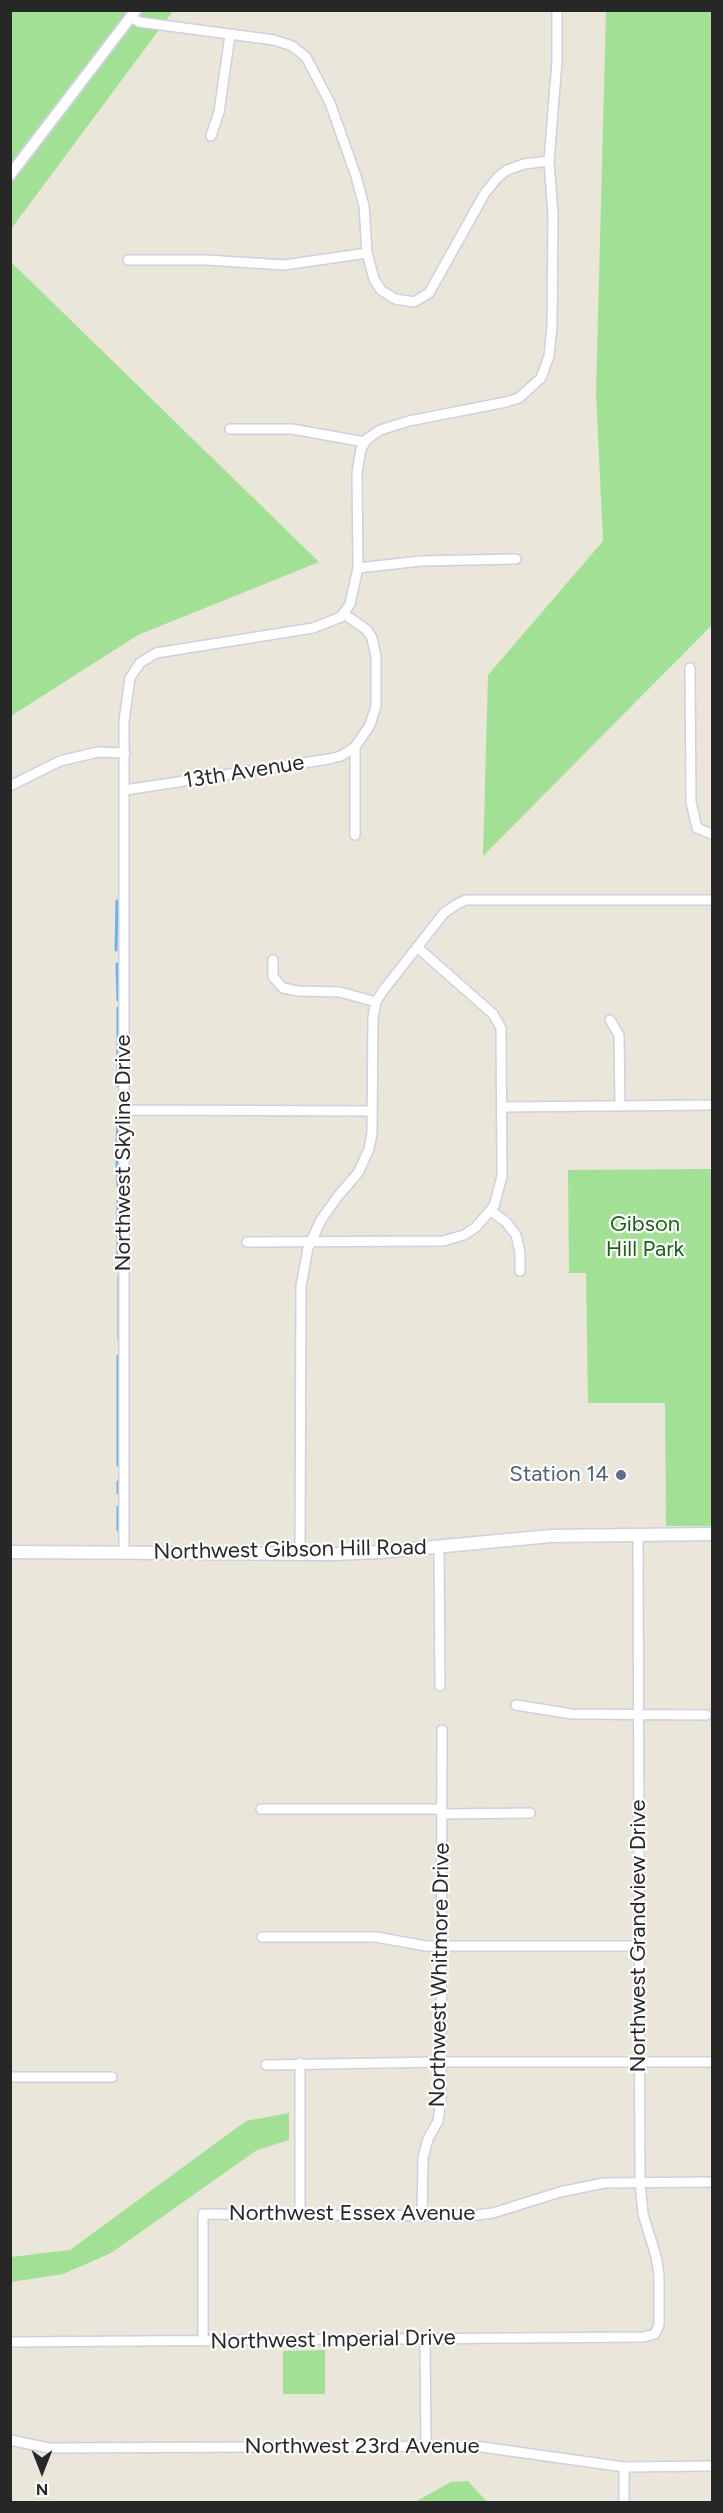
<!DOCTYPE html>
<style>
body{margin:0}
#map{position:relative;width:723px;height:2513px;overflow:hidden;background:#eae6d9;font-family:Figtree,sans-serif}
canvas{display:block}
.frame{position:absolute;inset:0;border:12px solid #272727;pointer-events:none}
.north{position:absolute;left:12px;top:2441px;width:60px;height:60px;-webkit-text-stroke:4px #fff;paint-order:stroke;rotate:180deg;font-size:16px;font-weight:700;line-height:24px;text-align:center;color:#272727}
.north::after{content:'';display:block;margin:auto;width:21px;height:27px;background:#272727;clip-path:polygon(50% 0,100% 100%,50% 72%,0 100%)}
</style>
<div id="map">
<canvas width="723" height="2513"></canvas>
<div class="frame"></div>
<div class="north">N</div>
</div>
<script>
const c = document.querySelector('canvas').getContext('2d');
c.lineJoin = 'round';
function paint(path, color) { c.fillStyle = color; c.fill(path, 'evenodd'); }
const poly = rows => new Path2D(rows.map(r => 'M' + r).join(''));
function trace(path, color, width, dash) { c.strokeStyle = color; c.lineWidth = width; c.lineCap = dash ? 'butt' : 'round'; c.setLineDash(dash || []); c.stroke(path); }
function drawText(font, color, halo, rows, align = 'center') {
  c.font = font + ' Figtree,sans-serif'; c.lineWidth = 4.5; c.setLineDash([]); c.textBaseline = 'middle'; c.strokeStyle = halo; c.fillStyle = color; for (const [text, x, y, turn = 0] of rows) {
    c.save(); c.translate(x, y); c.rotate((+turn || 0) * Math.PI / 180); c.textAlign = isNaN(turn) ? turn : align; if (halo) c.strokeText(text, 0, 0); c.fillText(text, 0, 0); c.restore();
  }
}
const green = poly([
 [11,11,173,11,11,229],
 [606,11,712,11,712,625,483,856,488,675,603,541,596,393],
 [10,261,319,562,138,635,11,716],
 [712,1169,712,1526,666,1526,665,1403,588,1403,586,1273,569,1273,568,1170],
 [289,2113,289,2140,257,2150,111,2253,63,2274,11,2282,11,2257,70,2250,246,2121],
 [325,2350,325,2394,283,2394,283,2351],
 [468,2481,487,2502,415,2502,451,2482]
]);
const stream = poly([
 [116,950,117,901],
 [117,964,118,1000],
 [118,1008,118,1086],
 [117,1145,118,1116],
 [117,1161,118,1186],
 [118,1201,118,1258],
 [119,1276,119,1339],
 [118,1465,118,1356],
 [118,1493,118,1482],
 [118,1530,118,1507]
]);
const minor = poly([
 [131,17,139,22,274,40,292,46,306,57,330,103,356,176,364,206,367,253,374,279,381,290,395,299,414,302,429,293,485,193,498,177,507,170,524,164,549,161],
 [211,136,219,112,230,35],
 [128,260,207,260,284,265,367,253],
 [230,429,292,429,365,442],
 [358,568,421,561,516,559],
 [690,668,691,802,697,828,712,834],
 [355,747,355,835],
 [10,786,60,761,98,752,125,753],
 [125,790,329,759,341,756,355,747,370,725,376,706,376,657,372,638,367,630,344,614],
 [273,960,273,977,283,988,298,991,340,992,376,1002],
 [610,1020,619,1035,620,1106],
 [502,1107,712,1105],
 [124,1110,372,1111],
 [491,1211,506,1222,516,1235,520,1252,520,1271],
 [247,1242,443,1241,464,1235,476,1227,494,1206,502,1176,501,1028,493,1014,417,947],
 [439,1547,440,1686],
 [124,1553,124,721,130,678,140,663,156,653,313,628,341,617,350,604,358,568,357,473,361,449,367,439,380,430,409,421,506,402,519,398,541,378,549,356,552,326,553,215,549,161,557,61,557,10],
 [300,1554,301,1286,308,1248,321,1220,338,1196,358,1173,369,1149,372,1133,373,1017,376,1002,382,992,444,913,457,904,466,900,712,900],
 [516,1705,572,1714,706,1715],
 [261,1809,441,1809],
 [441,1814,530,1813],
 [262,1937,376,1937,426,1946,640,1946],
 [266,2065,442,2062,712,2062],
 [10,2077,112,2077],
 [300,2215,300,2063],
 [422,2217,423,2158,428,2139,438,2121,441,2100,442,1730],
 [425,2339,426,2446],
 [203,2341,203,2214,469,2216,493,2213,560,2192,604,2183,712,2182],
 [10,2342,643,2337,655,2334,659,2325,659,2275,656,2256,643,2214,640,2182,638,1534],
 [10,2440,49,2448,475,2446,624,2467,712,2466],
 [624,2502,624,2467]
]);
const tertiary = poly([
 [10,175,136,10]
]);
const secondary = poly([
 [10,1552,334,1554,380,1552,551,1536,712,1534]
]);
const markers = [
 [621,1475,6,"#5c6f8a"]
];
const streetNames = [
 ["13th Avenue",244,772,-9],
 ["Northwest Skyline Drive",124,1153,-90],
 ["Northwest Gibson Hill Road",290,1550,-1],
 ["Northwest Grandview Drive",639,1936,-90],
 ["Northwest Whitmore Drive",440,1975,-89],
 ["Northwest Essex Avenue",352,2214],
 ["Northwest Imperial Drive",333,2340,-1],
 ["Northwest 23rd Avenue",362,2447]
];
const parkNames = [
 ["Gibson",645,1225],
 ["Hill Park",645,1250]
];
const serviceNames = [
 ["Station 14",609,1475]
];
paint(green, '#a2e096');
trace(stream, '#6db3eb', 3);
trace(minor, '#cecfe0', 12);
trace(tertiary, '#cecfe0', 14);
trace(secondary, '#cecfe0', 15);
trace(minor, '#fff', 9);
trace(tertiary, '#fff', 10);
trace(secondary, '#fff', 12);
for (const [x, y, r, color] of markers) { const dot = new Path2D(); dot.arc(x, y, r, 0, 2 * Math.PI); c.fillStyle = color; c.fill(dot); trace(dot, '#fff', 2); }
drawText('22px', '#272727', '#fff', streetNames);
drawText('22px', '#1d611b', '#fff', parkNames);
drawText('22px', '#4e5e75', '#fff', serviceNames, 'right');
</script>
